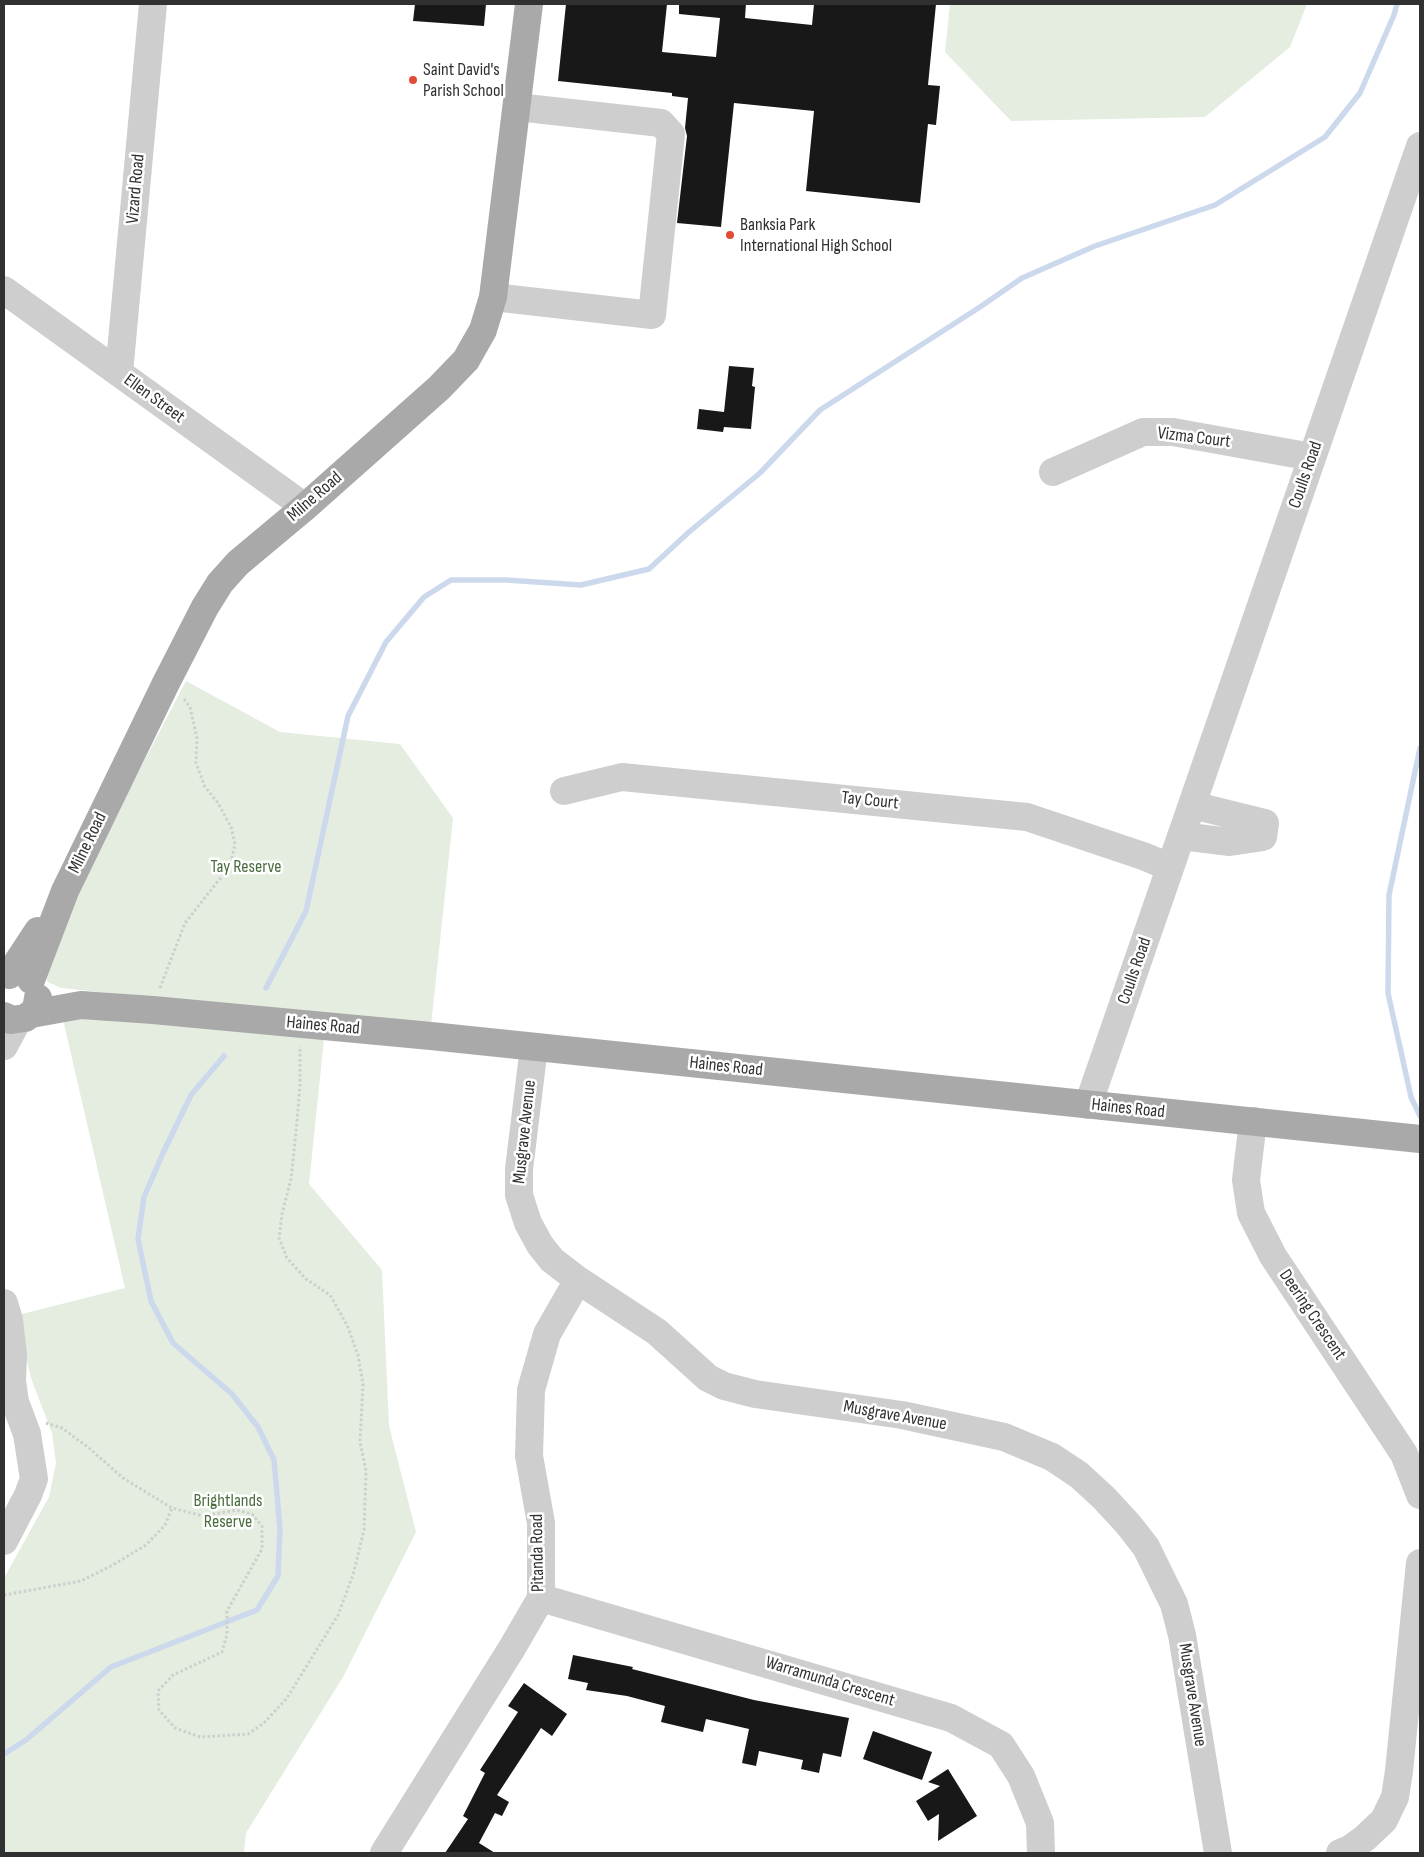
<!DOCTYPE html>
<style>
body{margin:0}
#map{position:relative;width:1424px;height:1857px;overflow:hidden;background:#fff;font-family:"Sofia Sans Condensed",sans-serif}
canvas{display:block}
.frame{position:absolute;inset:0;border:5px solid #313131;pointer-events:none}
</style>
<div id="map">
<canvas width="1424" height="1857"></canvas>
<div class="frame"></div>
</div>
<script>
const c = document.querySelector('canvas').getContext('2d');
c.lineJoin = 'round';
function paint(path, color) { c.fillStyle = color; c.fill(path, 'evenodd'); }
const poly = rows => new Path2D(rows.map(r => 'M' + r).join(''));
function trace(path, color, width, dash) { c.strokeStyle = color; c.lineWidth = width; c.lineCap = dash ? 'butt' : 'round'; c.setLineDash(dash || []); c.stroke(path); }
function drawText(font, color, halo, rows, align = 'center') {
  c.font = font + ' "Sofia Sans Condensed",sans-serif'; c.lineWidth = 5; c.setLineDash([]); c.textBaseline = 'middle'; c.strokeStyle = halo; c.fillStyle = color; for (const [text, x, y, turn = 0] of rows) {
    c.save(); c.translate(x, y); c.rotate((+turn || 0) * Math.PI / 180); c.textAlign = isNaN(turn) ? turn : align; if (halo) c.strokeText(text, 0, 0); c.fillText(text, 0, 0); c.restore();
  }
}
const green = poly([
 [950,4,1307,4,1290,47,1205,117,1011,121,945,52],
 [186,681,280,732,400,744,453,818,431,1026,61,988,48,982,41,969,43,955],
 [62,1015,324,1039,309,1184,382,1270,389,1426,416,1532,343,1677,246,1833,244,1853,4,1853,4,1578,49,1497,56,1463,52,1433,32,1381,23,1346,22,1314,125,1288]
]);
const stream = poly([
 [1420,748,1389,895,1388,993,1411,1097,1420,1116],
 [266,988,306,911,348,716,386,642,424,597,451,580,506,580,581,585,649,569,689,532,760,473,820,410,980,307,1022,278,1095,246,1215,205,1325,137,1360,93,1394,15,1397,4],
 [4,1754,26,1740,111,1667,257,1610,278,1576,280,1529,274,1460,258,1427,232,1394,173,1343,151,1301,138,1239,144,1197,163,1153,191,1095,224,1056]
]);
const building = poly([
 [415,4,486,4,484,26,413,21],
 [566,4,667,4,662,52,716,57,720,18,679,14,679,4,746,4,745,18,812,25,814,4,936,4,928,85,940,86,936,125,928,124,920,203,806,191,814,111,734,103,721,227,677,223,687,136,685,128,688,98,672,96,672,93,558,81],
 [729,366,754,368,752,386,755,387,751,429,724,427,723,432,697,429,699,409,724,412],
 [573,1655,633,1667,632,1669,754,1700,849,1718,841,1757,823,1753,819,1773,801,1769,803,1760,759,1751,756,1766,742,1763,749,1729,706,1719,703,1732,661,1722,665,1706,627,1696,586,1690,588,1683,568,1679],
 [524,1683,567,1714,552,1736,541,1728,497,1795,509,1802,502,1816,495,1813,479,1843,495,1853,445,1853,468,1819,463,1816,485,1773,480,1770,518,1712,508,1706],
 [873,1731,932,1752,922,1780,863,1759],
 [948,1769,977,1816,938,1841,939,1814,928,1821,916,1801,940,1786,928,1782]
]);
const path = poly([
 [160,988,185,923,230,866,235,844,231,827,218,803,205,787,196,763,197,738,190,707,183,698],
 [46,1423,62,1428,89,1448,123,1478,172,1508,203,1516,236,1510,252,1514,262,1526,262,1549,227,1611,227,1634,222,1652,173,1675,158,1691,159,1710,175,1728,200,1737,248,1734,264,1723,287,1698,338,1615,353,1575,364,1530,366,1471,360,1442,363,1384,358,1355,347,1325,330,1295,306,1279,287,1258,279,1238,282,1214,291,1179,297,1122,300,1084,300,1046],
 [4,1595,81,1581,111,1566,146,1545,165,1525,172,1508]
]);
const minor = poly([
 [4,290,305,507],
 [493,297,652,315,671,134,661,123,517,107],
 [119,373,153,4],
 [1053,472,1143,432,1173,432,1312,457],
 [564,791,622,777,1027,817,1143,856,1170,867],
 [1181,836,1230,842,1263,837,1265,823,1192,805],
 [4,1046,18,1020],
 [534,1047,519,1169,519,1195,528,1223,540,1245,552,1260,578,1280,657,1332,708,1378,724,1386,755,1394,902,1415,1004,1437,1052,1457,1079,1475,1104,1498,1128,1524,1146,1547,1174,1604,1182,1635,1218,1853],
 [1088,1105,1420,146],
 [1253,1121,1246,1180,1251,1213,1273,1256,1404,1454,1420,1495],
 [4,1303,9,1320,13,1355,12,1381,15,1402,27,1434,34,1479,28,1495,4,1541],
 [541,1598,951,1718,1001,1745,1021,1776,1040,1823,1041,1853],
 [384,1853,512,1648,541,1598,541,1523,529,1456,531,1390,547,1334,578,1280],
 [1340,1853,1350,1849,1365,1838,1384,1820,1395,1797,1399,1771,1420,1563]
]);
const major = poly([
 [9,975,38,931],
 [31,980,65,891,166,683,205,607,220,583,238,563,305,507,439,388,466,360,483,330,493,297,529,4],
 [31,1014,81,1005,153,1010,431,1036,1420,1139],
 [4,1016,11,1020,25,1018,31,1014,36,1009,38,998]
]);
const markers = [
 [413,80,5,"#e44b36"],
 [730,235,5,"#e44b36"]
];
const poiNames = [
 ["Saint David's",423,70],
 ["Parish School",423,91],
 ["Banksia Park",740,225],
 ["International High School",740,246]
];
const streetNames = [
 ["Vizard Road",136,189,-85],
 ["Ellen Street",154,399,36],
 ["Vizma Court",1194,438,7],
 ["Coulls Road",1306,475,-71],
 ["Milne Road",315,497,-41],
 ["Tay Court",870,801,6],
 ["Milne Road",88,843,-64],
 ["Coulls Road",1135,971,-71],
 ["Haines Road",323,1026,5],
 ["Haines Road",726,1067,6],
 ["Haines Road",1128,1109,6],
 ["Musgrave Avenue",525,1132,-84],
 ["Deering Crescent",1312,1315,56],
 ["Musgrave Avenue",895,1416,10],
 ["Pitanda Road",538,1553,-91],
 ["Warramunda Crescent",830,1682,17],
 ["Musgrave Avenue",1192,1695,81]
];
const parkNames = [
 ["Tay Reserve",246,867],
 ["Brightlands",228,1501],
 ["Reserve",228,1522]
];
paint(green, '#e4eddf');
trace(stream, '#ccd9ed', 5.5);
paint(building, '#181818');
trace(path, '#cecece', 3, [2.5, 2.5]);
trace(minor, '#cecece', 28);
trace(major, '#a9a9a9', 28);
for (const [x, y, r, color] of markers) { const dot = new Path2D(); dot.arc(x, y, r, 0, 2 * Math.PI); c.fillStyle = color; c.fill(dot); trace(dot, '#fff', 2); }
drawText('18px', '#313131', '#fff', poiNames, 'left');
drawText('18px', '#313131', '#fff', streetNames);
drawText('18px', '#4a6d3e', '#fff', parkNames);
</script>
